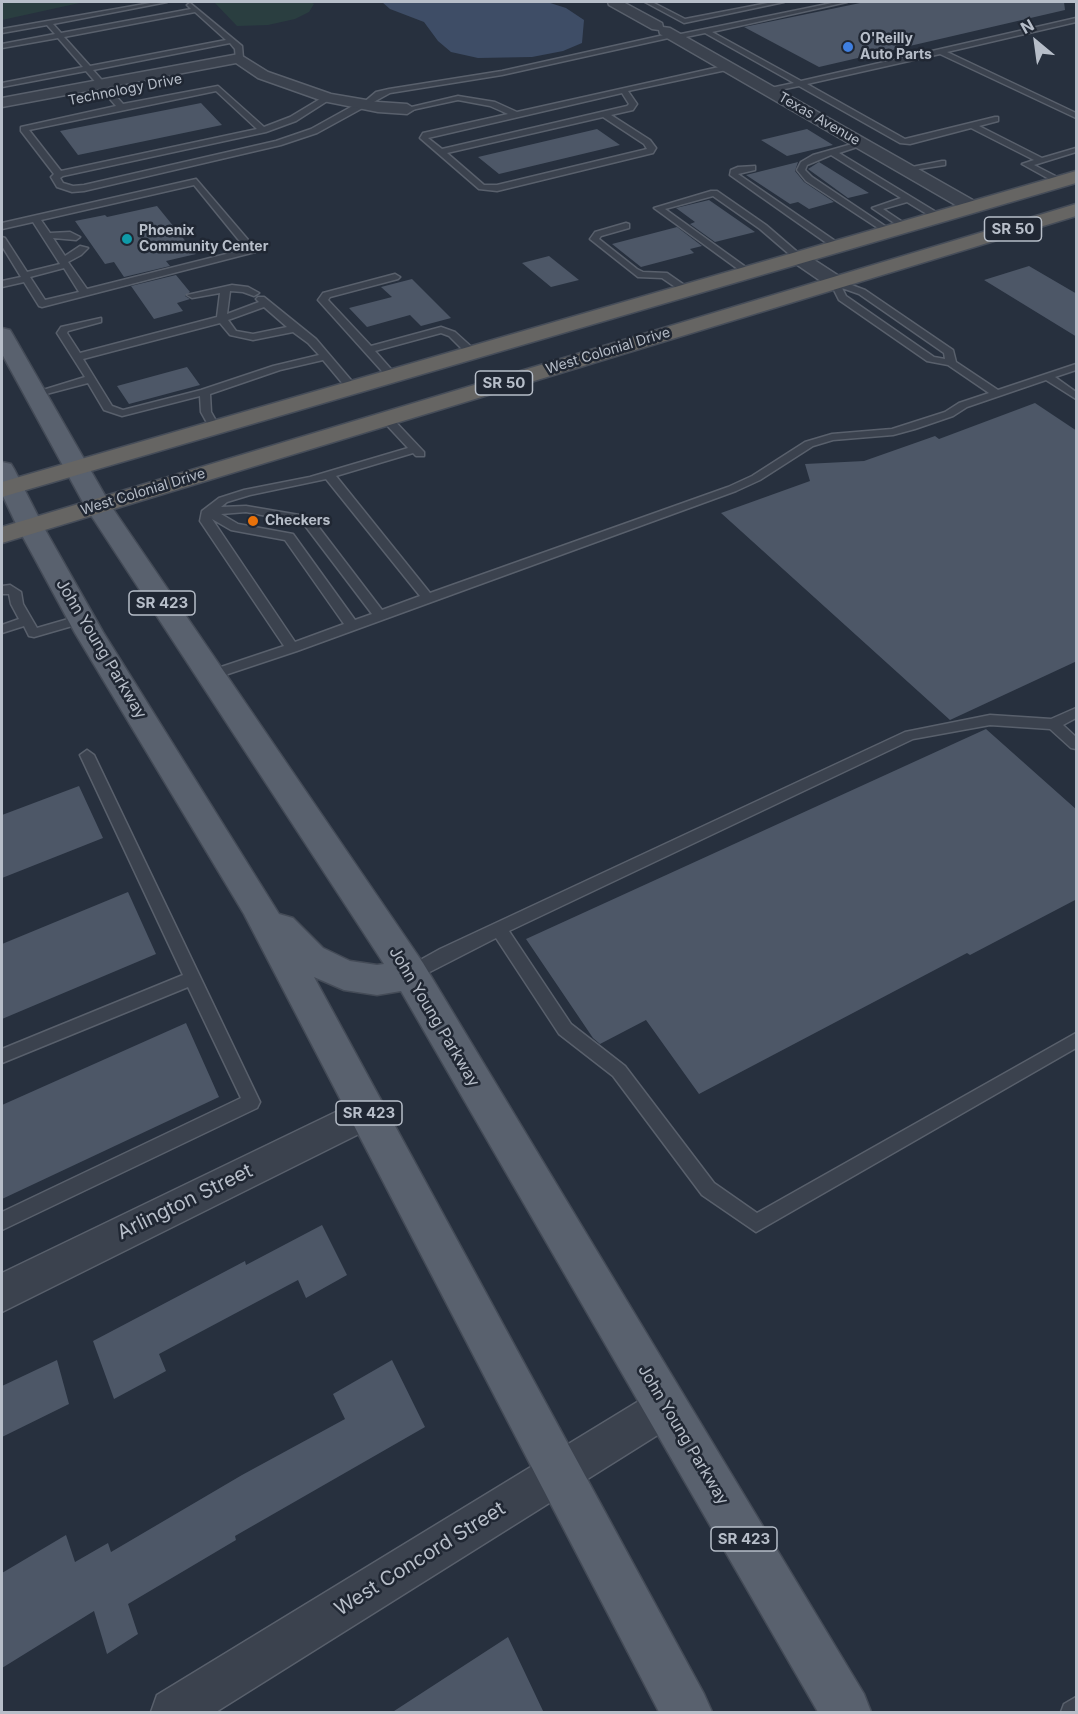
<!DOCTYPE html>
<style>
body{margin:0}
#map{position:relative;width:1078px;height:1714px;overflow:hidden;background:#27303e;font-family:Inter,sans-serif}
canvas{display:block}
.frame{position:absolute;inset:0;border:3px solid #b7bec9;pointer-events:none}
.north{position:absolute;left:1006px;top:12px;width:60px;height:60px;-webkit-text-stroke:4px #202733;paint-order:stroke;rotate:331deg;font-size:16px;font-weight:700;line-height:24px;text-align:center;color:#b7bec9}
.north::after{content:'';display:block;margin:auto;width:21px;height:27px;background:#b7bec9;clip-path:polygon(50% 0,100% 100%,50% 72%,0 100%)}
</style>
<div id="map">
<canvas width="1078" height="1714"></canvas>
<div class="frame"></div>
<div class="north">N</div>
</div>
<script>
const c = document.querySelector('canvas').getContext('2d');
c.lineJoin = 'round';
function paint(path, color) { c.fillStyle = color; c.fill(path, 'evenodd'); }
const poly = rows => new Path2D(rows.map(r => 'M' + r).join(''));
function trace(path, color, width, dash) { c.strokeStyle = color; c.lineWidth = width; c.lineCap = dash ? 'butt' : 'round'; c.setLineDash(dash || []); c.stroke(path); }
function drawText(font, color, halo, rows, align = 'center') {
  c.font = font + ' Inter,sans-serif'; c.lineWidth = 5; c.setLineDash([]); c.textBaseline = 'middle'; c.strokeStyle = halo; c.fillStyle = color; for (const [text, x, y, turn = 0] of rows) {
    c.save(); c.translate(x, y); c.rotate((+turn || 0) * Math.PI / 180); c.textAlign = isNaN(turn) ? turn : align; if (halo) c.strokeText(text, 0, 0); c.fillText(text, 0, 0); c.restore();
  }
}
const green = poly([
 [2,2,84,2,2,20],
 [214,2,311,2,314,4,309,12,295,19,268,25,237,26]
]);
const water = poly([
 [382,2,547,2,566,8,584,20,582,43,563,51,532,57,478,58,451,52,438,41,424,22,390,9]
]);
const building = poly([
 [865,2,1064,2,1065,10,819,67,744,27],
 [201,103,222,125,78,155,60,131],
 [597,129,620,145,499,174,478,157],
 [807,129,833,145,787,156,761,140],
 [798,162,795,171,804,182,834,202,809,209,798,202,790,204,746,175],
 [819,162,869,193,848,198,808,169],
 [709,200,755,232,715,242,690,224,695,222,676,208],
 [157,206,196,254,166,261,170,266,124,277,114,262,105,264,75,221,105,215,107,217],
 [677,227,702,246,690,249,694,253,641,267,612,244],
 [549,256,579,280,551,287,522,263],
 [1029,266,1077,294,1077,337,984,280],
 [176,275,190,292,185,296,190,299,177,303,183,311,154,319,131,286],
 [412,279,451,318,421,326,410,315,367,327,349,308,392,297,381,287],
 [187,367,200,385,129,404,117,386],
 [1035,403,1077,431,1077,661,950,720,721,513,810,481,805,464,864,461,935,436,939,439],
 [986,729,1077,810,1077,899,970,955,967,953,699,1094,646,1020,600,1044,593,1038,526,939],
 [79,786,103,838,2,878,2,815],
 [128,892,156,954,2,1019,2,944],
 [186,1023,219,1097,2,1199,2,1105],
 [322,1225,347,1275,306,1298,298,1280,159,1354,166,1371,114,1399,93,1341,245,1261,246,1265],
 [57,1360,69,1404,2,1437,2,1386],
 [392,1360,425,1427,235,1536,236,1540,128,1604,138,1634,107,1654,94,1611,2,1668,2,1573,66,1535,75,1562,108,1543,111,1552,242,1475,345,1419,333,1394],
 [508,1637,544,1713,391,1713]
]);
const service = poly([
 [156,2,167,2,53,24,61,33,191,9,187,5,190,3,242,46,243,58,236,60,235,49,230,43,93,70,123,104,218,86,264,127,290,117,325,96,332,98,296,121,266,132,63,176,60,178,63,183,73,186,84,185,276,141,311,129,358,103,363,103,376,92,389,89,502,71,673,33,676,35,837,2,847,2,712,32,801,81,1076,18,1076,22,947,52,1076,113,1076,118,940,54,807,84,905,139,995,117,998,117,998,121,979,126,1042,158,1076,148,1076,152,1034,165,1063,180,1063,184,1060,185,1022,164,1034,160,971,128,910,144,900,143,799,86,766,93,766,89,794,83,705,33,676,39,673,37,502,75,390,93,317,133,281,145,84,191,72,192,57,187,51,177,54,174,21,131,21,127,116,106,86,71,2,87,2,83,83,67,58,38,2,48,2,44,55,34,47,25,2,33,2,29,156,2],
 [195,12,226,40,90,66,64,37,195,12],
 [216,91,257,129,61,171,29,130,216,91],
 [645,2,652,2,685,19,773,2,784,2,684,23,645,2],
 [728,65,731,69,628,91,637,104,633,110,611,115,650,140,656,148,653,153,497,191,479,189,420,138,423,133,508,114,490,106,458,100,407,111,403,109,458,96,495,102,517,112,728,65],
 [622,93,629,104,627,106,442,149,428,138,622,93],
 [603,117,644,144,647,149,497,185,484,185,447,153,603,117],
 [859,142,866,144,839,153,941,215,941,219,935,219,907,202,883,209,910,227,903,229,872,208,901,198,831,155,807,165,805,170,812,177,894,232,887,234,806,181,797,170,801,162,813,155,859,142],
 [942,161,945,161,945,165,906,171,902,169,942,161],
 [755,166,755,170,738,174,841,245,841,249,835,249,730,175,731,170,738,167,755,166],
 [196,179,255,248,255,252,42,307,39,306,24,282,2,287,2,281,21,277,2,246,2,237,5,238,27,272,60,264,33,222,2,229,2,223,196,179],
 [194,185,246,249,87,289,68,262,81,255,88,248,80,246,65,256,53,238,76,240,80,237,70,232,50,233,41,220,194,185],
 [64,268,79,292,45,300,30,277,64,268],
 [711,191,717,191,766,225,802,256,802,260,796,260,760,229,713,196,665,209,754,273,746,275,654,208,711,191],
 [626,223,629,224,629,228,601,236,599,239,637,269,643,272,667,273,690,289,690,293,684,293,662,278,638,277,590,239,595,232,626,223],
 [395,274,400,277,398,279,330,297,328,300,371,346,441,327,455,332,476,351,476,355,468,355,449,336,441,333,375,351,398,377,389,379,318,300,323,293,395,274],
 [832,280,838,280,865,290,953,350,956,362,998,390,1076,364,1076,370,1055,377,1076,392,1076,399,1046,380,967,407,953,416,915,429,893,435,833,440,813,446,760,480,736,491,297,651,216,678,206,678,204,675,206,672,284,646,200,521,202,511,219,498,244,490,310,477,408,448,382,420,382,416,390,416,424,452,424,456,416,456,413,453,336,476,430,593,728,487,752,476,805,442,832,434,892,429,945,412,959,403,989,393,948,365,927,361,839,300,830,282,832,280],
 [842,288,859,294,944,353,945,359,934,357,846,296,842,288],
 [326,479,420,596,382,610,311,517,246,506,221,507,227,502,250,495,326,479],
 [246,512,303,523,372,614,355,620,293,534,238,524,221,514,246,512],
 [212,519,231,530,285,540,344,624,295,642,212,519],
 [232,285,248,287,259,293,254,296,243,292,230,291,227,314,259,302,256,299,258,297,264,297,316,339,356,386,356,390,348,390,323,360,280,370,210,394,211,412,220,428,215,431,211,430,201,412,200,396,122,416,104,410,88,383,35,397,30,394,85,377,57,333,61,327,101,318,101,322,68,331,67,333,80,353,217,317,220,293,192,298,187,295,232,285],
 [264,307,287,327,253,334,236,331,228,320,264,307],
 [220,323,230,335,253,340,293,332,308,343,319,355,273,366,201,390,123,410,112,406,83,359,220,323],
 [10,585,21,592,23,604,37,628,82,615,88,619,86,622,34,637,29,636,24,626,2,633,2,625,19,619,11,604,9,594,2,594,2,586,10,585],
 [1076,708,1076,718,1063,725,1076,737,1076,749,1071,748,1050,729,990,725,913,739,509,931,571,1024,625,1066,714,1183,757,1213,1076,1033,1076,1048,756,1232,702,1195,613,1076,559,1034,496,938,416,979,410,981,404,979,402,974,404,969,440,949,905,732,990,715,1051,719,1076,708],
 [87,750,94,755,260,1102,257,1108,2,1230,2,1212,241,1098,188,987,2,1063,2,1049,183,975,80,755,87,750],
 [1076,1697,1076,1712,1061,1712,1064,1704,1076,1697]
]);
const minor = poly([
 [608,2,623,2,662,23,663,27,670,28,978,203,981,207,978,211,966,211,660,34,659,30,652,29,609,5,608,2],
 [239,54,268,72,331,94,378,102,407,104,415,109,407,114,378,112,323,101,258,78,236,63,2,107,2,98,239,54],
 [799,253,805,254,842,278,844,282,842,286,828,286,793,262,790,258,793,254,799,253],
 [369,1096,381,1101,386,1112,381,1123,2,1312,2,1273,369,1096],
 [666,1387,680,1393,686,1407,680,1421,216,1712,151,1712,157,1695,652,1393,666,1387]
]);
const primary = poly([
 [2,328,10,330,13,335,111,506,423,963,864,1694,871,1712,818,1712,401,991,377,995,344,990,314,977,704,1694,712,1712,659,1712,244,914,75,633,17,526,2,494,2,462,11,464,14,469,43,526,103,632,279,914,293,918,323,948,350,961,377,965,384,964,85,506,2,354,2,328]
]);
const trunk = poly([
 [1076,171,1076,183,2,497,2,482,1076,171],
 [1076,204,1076,216,2,543,2,527,1076,204]
]);
const markers = [
 [848,47,6,"#3f7fe0"],
 [127,239,6,"#0f9aa8"],
 [253,521,6,"#e8710a"]
];
const farPoinames = [
 ["O'Reilly",860,39],
 ["Auto Parts",860,55],
 ["Phoenix",139,231],
 ["Community Center",139,247],
 ["Checkers",265,521]
];
const farStreetnames = [
 ["Technology Drive",125,90,-11],
 ["Texas Avenue",819,119,30],
 ["West Colonial Drive",608,351,-17],
 ["West Colonial Drive",143,492,-17]
];
const shields = [
 [1013,229,57],
 [504,383,57],
 [162,603,66],
 [369,1113,66],
 [744,1539,66]
];
const shieldNames = [
 ["SR 50",1013,229],
 ["SR 50",504,383],
 ["SR 423",162,603],
 ["SR 423",369,1113],
 ["SR 423",744,1539]
];
const streetNames = [
 ["John Young Parkway",101,649,59],
 ["John Young Parkway",434,1017,59],
 ["John Young Parkway",683,1435,59]
];
const nearStreetnames = [
 ["Arlington Street",185,1202,-26],
 ["West Concord Street",420,1559,-32]
];
paint(green, '#2a3e40');
paint(water, '#3e4d66');
paint(building, '#4d5767');
trace(service, '#59606c', 3);
trace(minor, '#59606c', 3);
trace(primary, '#444b57', 3);
trace(trunk, '#464d59', 3);
paint(service, '#3b424e');
paint(minor, '#3b424e');
paint(primary, '#59616e');
paint(trunk, '#666563');
for (const [x, y, r, color] of markers) { const dot = new Path2D(); dot.arc(x, y, r, 0, 2 * Math.PI); c.fillStyle = color; c.fill(dot); trace(dot, '#202733', 2); }
drawText('bold 14px', '#b7bec9', '#202733', farPoinames, 'left');
drawText('14px', '#b7bec9', '#202733', farStreetnames);
for (const [x, y, w] of shields) { const box = new Path2D(); box.roundRect(x - w / 2, y - 12, w, 24, 4.5); c.fillStyle = '#202733'; c.fill(box); trace(box, '#b7bec9', 1.5); }
drawText('bold 15px', '#b7bec9', null, shieldNames);
drawText('16px', '#b7bec9', '#202733', streetNames);
drawText('20px', '#b7bec9', '#202733', nearStreetnames);
</script>
